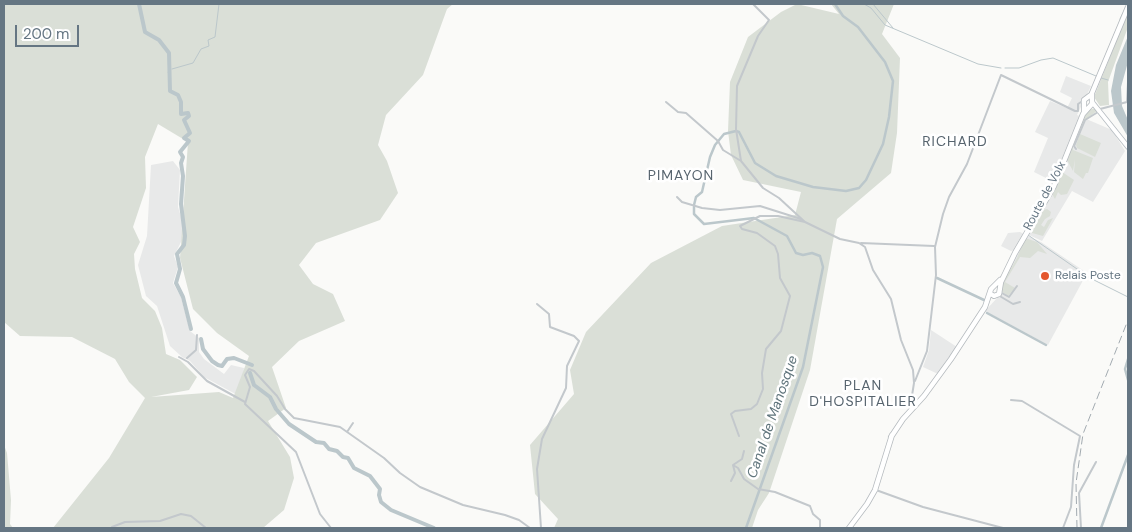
<!DOCTYPE html>
<style>
body{margin:0}
#map{position:relative;width:1132px;height:532px;overflow:hidden;background:#fafaf8;font-family:"DM Sans",sans-serif}
canvas{display:block}
.frame{position:absolute;inset:0;border:5px solid #657683;pointer-events:none}
.scale{position:absolute;left:15px;top:25px;width:64px;height:22px;box-sizing:border-box;border:2px solid #657683;border-top:0;padding-left:6px;font-size:15px;line-height:18px;white-space:nowrap;color:#657683;-webkit-text-stroke:4px #fff;paint-order:stroke}
</style>
<div id="map">
<canvas width="1132" height="532"></canvas>
<div class="frame"></div>
<div class="scale">200 m</div>
</div>
<script>
const c = document.querySelector('canvas').getContext('2d');
c.lineJoin = 'round';
function paint(path, color) { c.fillStyle = color; c.fill(path, 'evenodd'); }
const poly = rows => new Path2D(rows.map(r => 'M' + r).join(''));
function trace(path, color, width, dash) { c.strokeStyle = color; c.lineWidth = width; c.lineCap = dash ? 'butt' : 'round'; c.setLineDash(dash || []); c.stroke(path); }
function drawText(font, color, halo, rows, align = 'center') {
  c.font = font + ' "DM Sans",sans-serif'; c.lineWidth = 5; c.setLineDash([]); c.textBaseline = 'middle'; c.strokeStyle = halo; c.fillStyle = color; for (const [text, x, y, turn = 0] of rows) {
    c.save(); c.translate(x, y); c.rotate((+turn || 0) * Math.PI / 180); c.textAlign = isNaN(turn) ? turn : align; if (halo) c.strokeText(text, 0, 0); c.fillText(text, 0, 0); c.restore();
  }
}
const built = poly([
 [1066,76,1091,86,1077,115,1112,130,1125,151,1093,202,1072,191,1042,241,1027,234,1054,186,1046,178,1034,172,1048,138,1035,132,1050,101,1067,108,1072,98,1060,92],
 [173,161,180,170,178,207,183,223,182,240,174,256,178,267,173,283,181,297,190,331,199,338,199,352,204,359,224,374,231,365,244,368,241,397,204,377,190,361,182,357,170,346,157,306,146,296,138,265,147,236,151,165],
 [1020,232,1024,234,1015,250,1011,251,1001,246,1008,233],
 [1026,235,1041,242,1087,273,1048,345,985,311,998,297,1003,279],
 [931,330,957,347,938,374,923,367,929,350]
]);
const green = poly([
 [4,4,453,4,447,9,423,75,386,115,378,145,387,161,398,193,380,220,316,243,299,265,313,284,333,294,345,321,299,341,272,367,286,408,268,421,290,457,294,478,284,510,263,528,53,528,109,458,145,398,129,382,115,359,72,337,20,336,4,322],
 [158,124,188,142,180,258,193,309,217,333,249,356,233,398,219,392,151,397,189,390,197,377,180,360,166,354,162,328,155,311,142,298,135,269,134,254,140,242,133,227,146,188,145,157],
 [797,4,839,14,831,4,894,4,882,34,900,58,897,133,891,173,837,219,810,370,769,493,758,510,752,528,554,528,558,519,535,494,530,445,574,394,570,370,586,332,651,263,722,226,795,215,801,192,743,180,731,155,728,131,730,82,748,37,781,12],
 [1128,12,1128,27,1108,82,1109,105,1100,106,1094,97],
 [1095,108,1097,111,1085,120,1073,147,1073,150,1093,158,1088,173,1086,173,1083,179,1074,172,1075,159,1073,171,1067,160,1083,119,1089,110],
 [1080,134,1101,143,1095,157,1077,148,1076,145],
 [1062,172,1074,180,1067,194,1061,195,1058,192,1055,199,1052,194],
 [1047,209,1051,212,1050,216,1045,219,1041,225,1044,227,1048,220,1053,218,1043,236,1032,233,1032,227,1043,210],
 [1025,238,1037,242,1047,254,1038,251,1030,258,1020,257,1005,282,1015,288,1008,296,1002,292,1001,286,1017,258],
 [4,445,7,453,11,500,10,524,13,528,4,528]
]);
const water = poly([
 [1128,36,1128,62,1121,87,1122,106,1128,120,1128,137,1114,113,1111,91,1116,65]
]);
const stream = poly([
 [864,4,871,8,885,25,978,64,1001,68],
 [873,4,893,28],
 [1120,19,1123,13],
 [1005,68,1019,68,1041,60,1053,58,1096,76],
 [172,69,193,63,201,49,209,46,208,40,215,37,219,4],
 [168,72,169,71],
 [1101,78,1108,80],
 [1028,235,1090,278,1128,297]
]);
const canal = poly([
 [694,205,696,197,702,192,710,157,715,145,724,134,736,131,739,132,755,163,776,176,813,187,846,191,859,188,866,180,883,144,889,117,893,81,885,62,858,27,843,16,835,4],
 [694,207,694,214,704,224,754,218,787,236,796,253,803,255,812,253,820,256,823,267,803,367,746,528],
 [937,278,984,300],
 [987,313,1046,345],
 [1128,359,1125,369,1128,380],
 [1101,528,1128,455]
]);
const river = poly([
 [139,4,145,32,159,40,169,53,170,91,178,95,181,102,181,114,188,113,189,116,184,120,190,133,184,138,189,141,180,152,183,157,181,163,183,176,181,204,185,236,184,245,177,254,180,269,176,283,183,297,191,329],
 [201,339,203,349,212,361,218,365,222,366,227,359,234,358,252,365],
 [250,373,254,385,270,397,276,409,289,424,316,442,324,443,329,449,337,451,343,457,348,458,354,468,370,476,380,489,379,495,381,502,391,510,434,528]
]);
const street = poly([
 [753,4,769,20,758,36,737,86,736,129,741,161,763,188,779,198,805,222,840,239,859,243,865,247,873,270,891,299,901,340,913,370,914,383,910,408],
 [666,102,678,112,686,113,718,141,723,150,741,161],
 [1100,109,1127,102,1128,82],
 [1076,149,1074,146,1085,120,1098,112],
 [677,197,682,202,702,208,720,210,760,206,801,219],
 [861,243,934,246],
 [1000,292,1009,297,1017,286],
 [998,295,1013,304,1020,302],
 [537,304,549,314,550,327,574,336,579,341,567,366,566,388,542,439,537,469,541,528],
 [179,357,188,362,207,381,245,402],
 [187,358,196,350,197,335],
 [915,381,927,351,936,275,935,247,943,214,949,197,967,164,1001,75,1075,111,1078,111,1078,104,1081,102],
 [1011,400,1022,401,1080,436,1074,465,1071,507,1063,528],
 [347,432,353,423],
 [739,436,731,414,735,411,751,409,757,404,763,389,762,373,766,349,781,331,790,296,780,278,778,254,775,246,757,233,742,229,740,226,760,216,778,216,805,222],
 [733,465,738,468,744,479,758,489,775,492,810,506,813,514,820,520,820,528],
 [731,481,735,473,733,465,742,459,744,451],
 [876,490,923,507,1003,528],
 [112,527,125,522,160,521,181,514,191,516,206,528],
 [331,528,320,514,296,452,245,404,250,387,245,375,249,369,254,371,277,396,285,409,294,418,340,427,384,458,400,473,420,487,463,505,505,515,519,520,530,528],
 [1081,528,1079,493,1096,462]
]);
const secondary = poly([
 [1092,102,1128,147]
]);
const primary = poly([
 [1084,112,1084,100,1092,94],
 [991,294,994,296,999,294,1001,282,1015,253,1054,186,1083,114,1092,104,1092,93,1128,7],
 [891,437,903,419,924,396,951,359,985,307,991,289,1000,280],
 [849,528,867,504,875,490,892,435]
]);
const rail = poly([
 [1077,528,1076,483,1083,434,1128,320]
]);
const markers = [
 [1045,276,5,"#e4572e"]
];
const streetNames = [
 ["Route de Volx",1045,196,-62]
];
const poiNames = [
 ["Relais Poste",1055,276]
];
const neighbourhoodNames = [
 ["RICHARD",955,142],
 ["PIMAYON",681,176],
 ["PLAN",863,386],
 ["D'HOSPITALIER",863,402]
];
const waterNames = [
 ["Canal de Manosque",773,417,-71]
];
paint(built, '#e8e9e9');
paint(green, '#dadfd7');
paint(water, '#bbc7cb');
trace(stream, '#bbc7cb', 1);
trace(canal, '#bbc7cb', 2.5);
trace(river, '#bbc7cb', 4);
trace(secondary, '#b3babf', 5.5);
trace(primary, '#b5babe', 6);
trace(street, '#c3c8cc', 2);
trace(secondary, '#fff', 4);
trace(primary, '#fff', 4.5);
trace(rail, '#a2aab0', 1, [8, 4]);
for (const [x, y, r, color] of markers) { const dot = new Path2D(); dot.arc(x, y, r, 0, 2 * Math.PI); c.fillStyle = color; c.fill(dot); trace(dot, '#fff', 2); }
drawText('12px', '#657683', '#fff', streetNames);
drawText('12px', '#657683', '#fff', poiNames, 'left');
c.letterSpacing = '1px';
drawText('14px', '#57646e', '#fff', neighbourhoodNames);
c.letterSpacing = '0px';
drawText('italic 14px', '#60757c', '#fff', waterNames);
</script>
